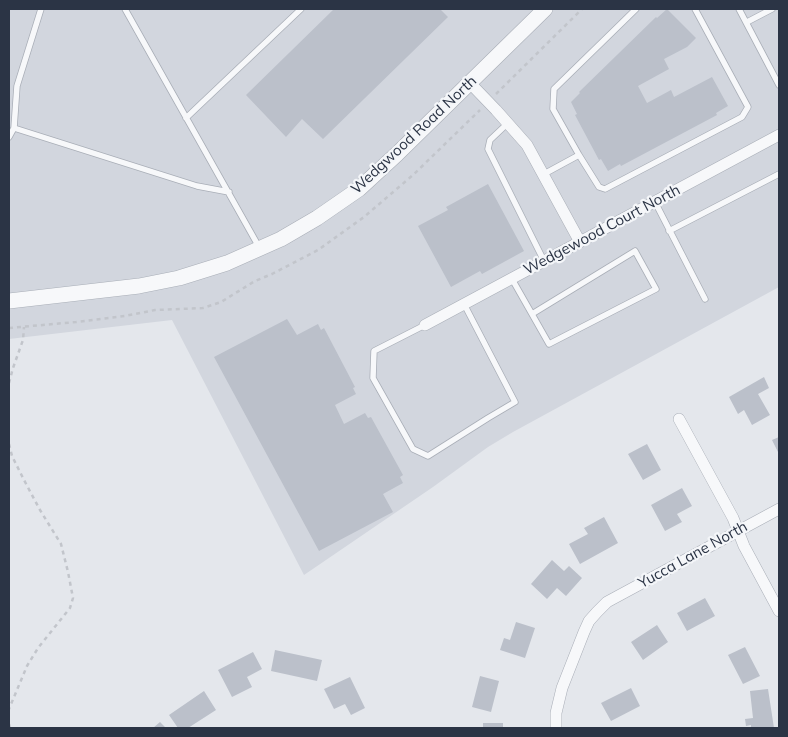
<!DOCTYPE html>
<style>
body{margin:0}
#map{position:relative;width:788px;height:737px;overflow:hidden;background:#e4e7ec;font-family:Mulish,sans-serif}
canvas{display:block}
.frame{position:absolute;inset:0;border:10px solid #2b3445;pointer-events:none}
</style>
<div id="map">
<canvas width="788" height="737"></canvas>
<div class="frame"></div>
</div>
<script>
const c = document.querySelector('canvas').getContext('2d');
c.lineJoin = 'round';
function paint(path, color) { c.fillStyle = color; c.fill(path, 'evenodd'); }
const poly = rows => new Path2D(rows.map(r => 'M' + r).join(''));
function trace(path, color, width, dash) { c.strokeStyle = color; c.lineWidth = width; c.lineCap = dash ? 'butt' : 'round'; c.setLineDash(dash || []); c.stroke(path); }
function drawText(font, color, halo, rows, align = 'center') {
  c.font = font + ' Mulish,sans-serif'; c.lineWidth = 4.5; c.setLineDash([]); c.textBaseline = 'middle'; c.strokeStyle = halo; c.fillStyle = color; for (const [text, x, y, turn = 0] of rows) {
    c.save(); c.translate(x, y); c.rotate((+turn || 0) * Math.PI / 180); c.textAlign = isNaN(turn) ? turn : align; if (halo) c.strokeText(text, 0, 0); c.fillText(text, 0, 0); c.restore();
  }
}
const built = poly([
 [9,9,779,9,779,287,513,432,488,447,433,487,304,575,172,320,9,339]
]);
const building = poly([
 [334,9,440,9,448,17,323,139,302,119,286,137,246,95],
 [667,9,696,38,687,47,664,59,669,69,638,86,647,103,671,90,674,97,712,77,728,106,716,113,717,115,621,166,620,164,608,171,601,159,599,160,575,115,577,114,571,102,580,93,579,92,656,17,657,18],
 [488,184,524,251,482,274,480,271,451,287,418,226,448,210,446,207],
 [287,319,297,335,318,324,321,330,324,328,355,387,353,388,356,394,335,405,344,424,365,413,368,418,371,417,403,475,400,477,403,483,383,494,393,512,319,551,214,357],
 [764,377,769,388,758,394,770,415,752,425,744,410,738,414,729,397],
 [779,437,779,454,772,440],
 [647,444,661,470,643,480,628,454],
 [682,488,692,506,677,514,682,522,665,531,651,505],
 [604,517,618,543,580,564,569,544,588,534,584,528],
 [552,560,564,571,569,566,582,578,566,596,557,588,547,599,531,584],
 [705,598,715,616,687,631,677,613],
 [516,622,535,628,525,658,500,650,504,638,510,640],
 [657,625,668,642,643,660,631,642],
 [745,647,760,676,743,684,728,655],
 [275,650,322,660,317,681,271,671],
 [253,652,262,669,247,677,252,687,232,697,218,670],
 [480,676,499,681,491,712,472,707],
 [350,677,365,708,351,715,345,704,334,709,324,689],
 [631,688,640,706,611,721,601,703],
 [768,689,774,728,751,728,751,725,746,726,745,719,753,718,750,691],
 [204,691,216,710,188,728,178,728,169,715],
 [160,722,166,728,153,728],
 [483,723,503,723,503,728,483,728]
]);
const path = poly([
 [496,94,582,9],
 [9,328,76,322,125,316,155,310,203,308,221,302,255,281,272,274,318,250,364,217,413,175,480,110],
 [9,383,13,368,23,340,24,327],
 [9,444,12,456,24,480,40,510,61,544,68,572,73,598,70,608,38,648,27,666,9,709],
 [9,724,10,728]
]);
const service = poly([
 [125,9,259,247],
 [636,9,554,89,553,109,579,155,599,187,605,189,742,117,748,107,695,9],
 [739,9,779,85],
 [747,22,772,9],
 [186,118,301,9],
 [508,123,490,140,488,149,544,261],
 [14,128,197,186,229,192],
 [9,137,14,128,17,86,41,9],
 [544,174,579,155],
 [655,202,705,299],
 [669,231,779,174],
 [512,279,549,344,656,289,635,251,532,314],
 [425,325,374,351,373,378,413,449,428,456,488,418,515,402,464,304]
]);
const minor = poly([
 [470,83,496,110,527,145,580,242],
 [425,325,779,135],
 [679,419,733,518,744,546,779,611],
 [556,728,556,713,562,688,584,632,589,621,597,612,607,602,779,509]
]);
const tertiary = poly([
 [9,301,139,286,179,278,227,263,281,239,317,218,359,189,397,154,545,9]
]);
const streetNames = [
 ["Wedgwood Road North",414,135,-43],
 ["Wedgewood Court North",602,230,-28],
 ["Yucca Lane North",693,555,-29]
];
paint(built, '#d2d6de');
paint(building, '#bbc0ca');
trace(service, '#a9aeb7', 7);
trace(minor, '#a9aeb7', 12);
trace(tertiary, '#a9aeb7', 16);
trace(path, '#c2c5cb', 2.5, [4, 4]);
trace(service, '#f7f8fa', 5.5);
trace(minor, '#f7f8fa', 11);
trace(tertiary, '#f7f8fa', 15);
drawText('15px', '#2b3445', '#f4f6f9', streetNames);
</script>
